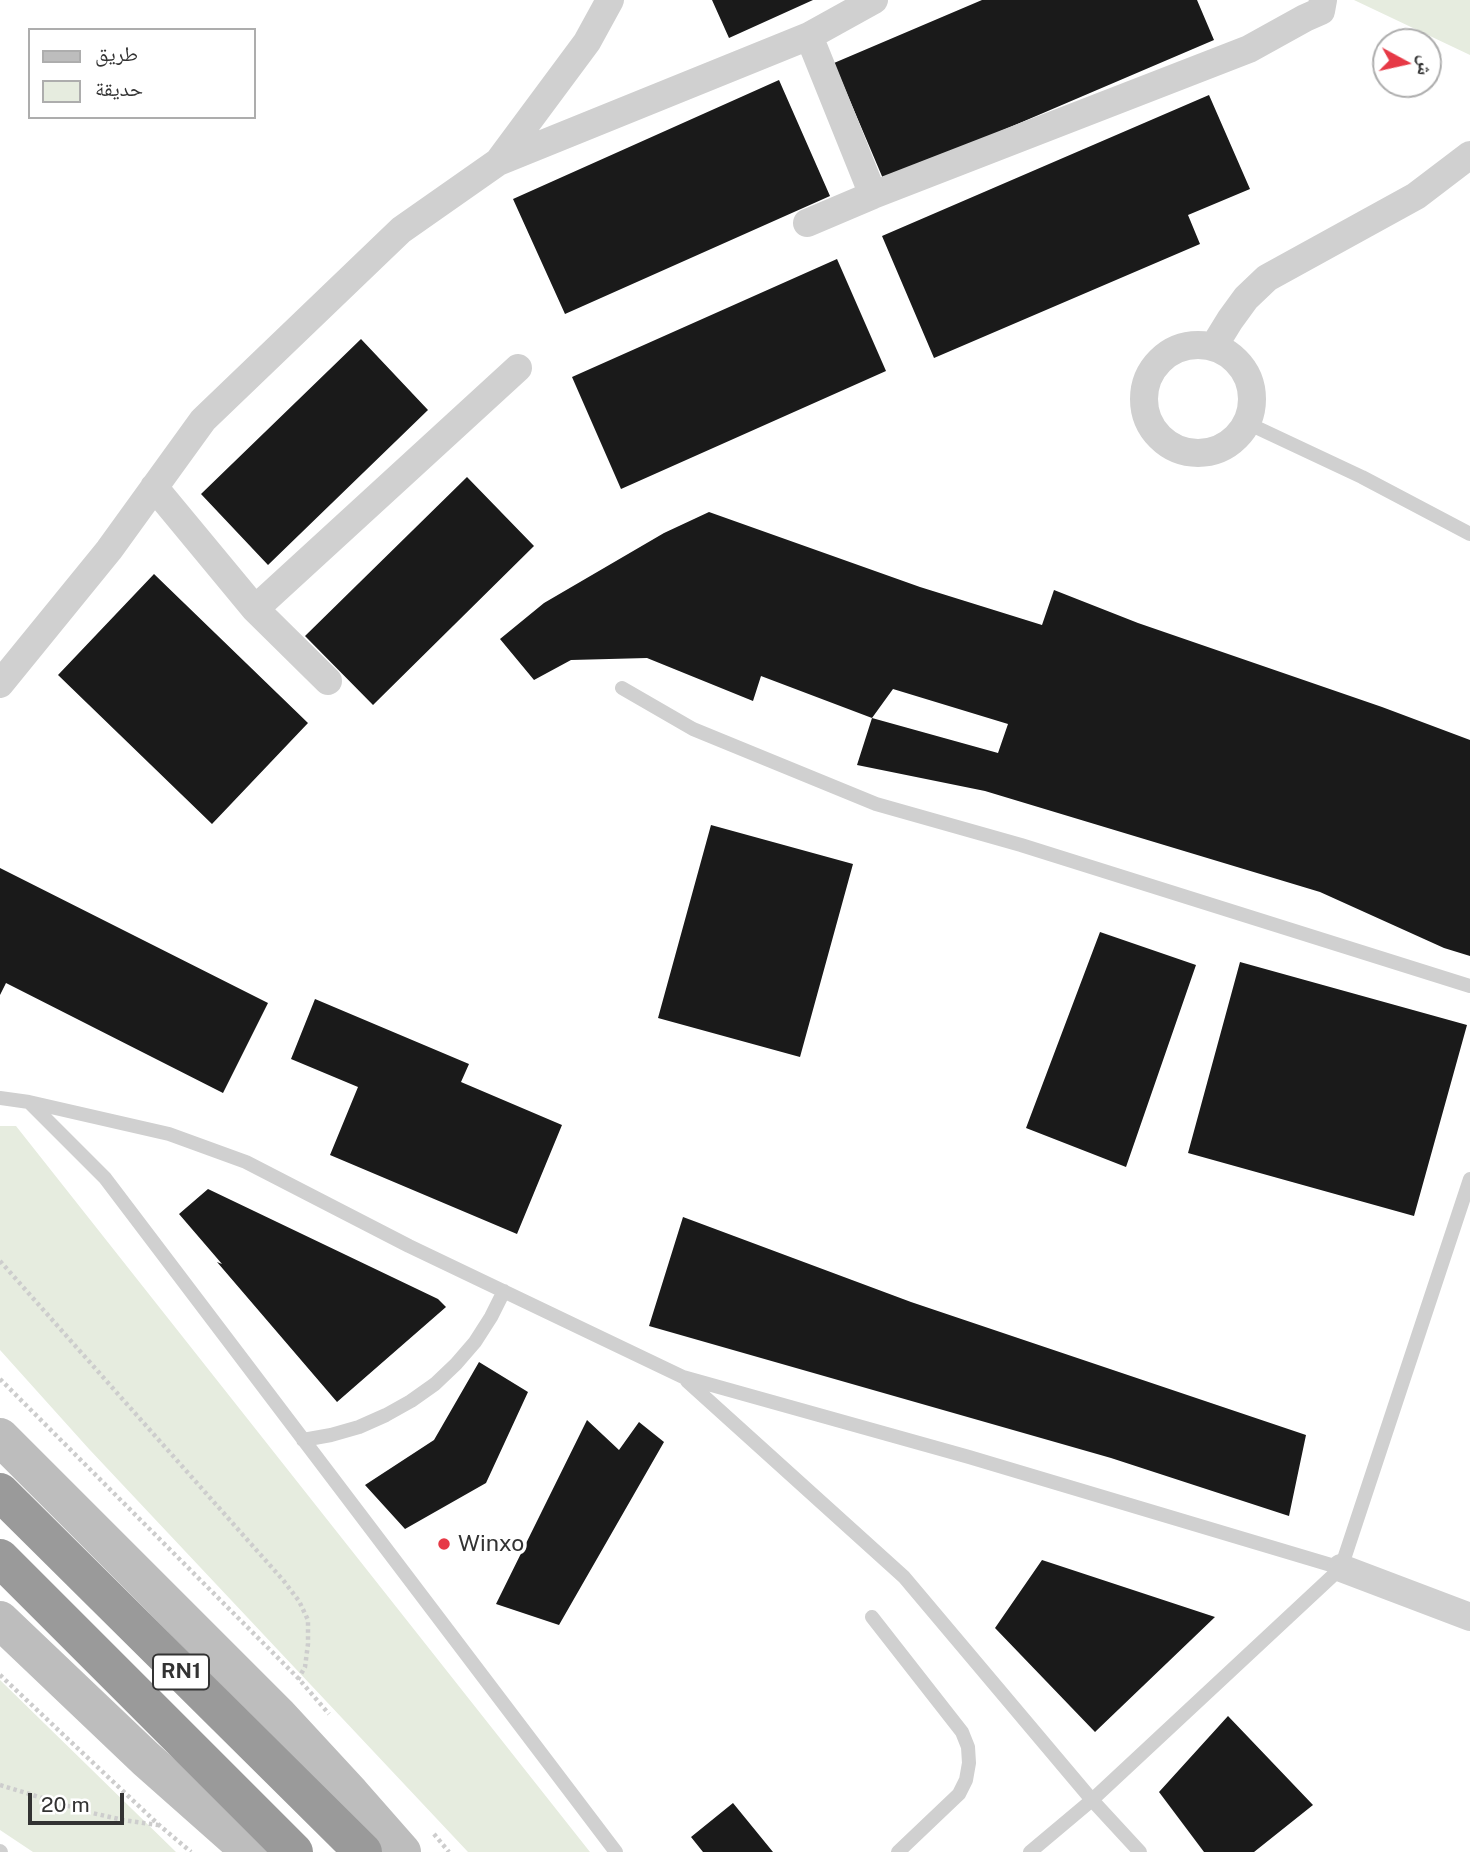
<!DOCTYPE html>
<meta charset="utf-8">
<style>
body{margin:0}
#map{position:relative;width:1470px;height:1852px;overflow:hidden;background:#fff;font-family:"Public Sans","Noto Naskh Arabic",sans-serif}
canvas{display:block}
.legend{position:absolute;left:28px;top:28px;width:228px;height:91px;box-sizing:border-box;background:#fff;border:2px solid #adadad;margin:0;padding:9px 12px;list-style:none;font-size:21px;color:#333}
.legend li{display:flex;align-items:center;gap:14px;height:35px}
.legend b{width:35px;border:2px solid #adadad}
.north{position:absolute;left:1372px;top:28px;width:70px;height:70px;box-sizing:border-box;background:#fff;border:2px solid #adadad;border-radius:50%;rotate:98deg;font-size:19px;font-weight:700;line-height:28px;text-align:center;color:#333}
.north::after{content:'';display:block;margin:auto;width:24px;height:32px;background:#e63946;clip-path:polygon(50% 0,100% 100%,50% 72%,0 100%)}
.scale{position:absolute;left:28px;top:1793px;width:96px;height:32px;box-sizing:border-box;border:4px solid #333;border-top:0;padding-left:9px;font-size:21px;line-height:24px;white-space:nowrap;color:#333;-webkit-text-stroke:5px #fff;paint-order:stroke}
</style>
<div id="map">
<canvas width="1470" height="1852"></canvas>
<ul class="legend">
<li><b style="height:9px;background:#bdbdbd"></b>طريق</li>
<li><b style="height:19px;background:#e6ecdf"></b>حديقة</li>
</ul>
<div class="north">ش</div>
<div class="scale">20 m</div>
</div>
<script>
const c = document.querySelector('canvas').getContext('2d');
c.lineJoin = 'round';
function paint(path, color) { c.fillStyle = color; c.fill(path, 'evenodd'); }
const poly = rows => new Path2D(rows.map(r => 'M' + r).join(''));
function trace(path, color, width, dash) { c.strokeStyle = color; c.lineWidth = width; c.lineCap = dash ? 'butt' : 'round'; c.setLineDash(dash || []); c.stroke(path); }
function drawText(font, color, halo, rows, align = 'center') {
  c.font = font + ' "Public Sans",sans-serif'; c.lineWidth = 7; c.setLineDash([]); c.textBaseline = 'middle'; c.strokeStyle = halo; c.fillStyle = color; for (const [text, x, y, turn = 0] of rows) {
    c.save(); c.translate(x, y); c.rotate((+turn || 0) * Math.PI / 180); c.textAlign = isNaN(turn) ? turn : align; if (halo) c.strokeText(text, 0, 0); c.fillText(text, 0, 0); c.restore();
  }
}
const green = poly([
 [1354,0,1470,0,1470,55],
 [0,1126,16,1126,590,1852,468,1852,89,1449,0,1350],
 [0,1680,176,1852,33,1852,0,1830]
]);
const building = poly([
 [712,0,813,0,729,38],
 [982,0,1197,0,1214,40,884,181,834,63],
 [779,80,830,196,565,314,513,199],
 [1209,95,1250,189,1188,215,1200,244,934,358,882,236],
 [837,259,886,371,621,489,572,377],
 [361,339,428,410,268,565,201,494],
 [467,477,534,546,373,705,305,636],
 [709,512,920,587,1042,625,1054,590,1138,623,1382,707,1470,740,1470,956,1444,948,1320,892,985,791,857,765,872,718,761,676,753,701,647,658,571,660,534,680,500,639,544,603,664,533],
 [893,689,1008,724,998,753,872,718],
 [154,574,308,723,212,824,58,675],
 [711,825,853,864,800,1057,658,1018],
 [0,868,268,1003,223,1093,6,983,0,995],
 [1100,932,1196,965,1126,1167,1026,1128],
 [1240,962,1467,1025,1414,1216,1188,1153],
 [315,999,469,1064,461,1082,562,1125,517,1234,330,1155,358,1087,291,1059],
 [208,1189,438,1299,446,1307,337,1402,217,1262,222,1264,179,1214],
 [683,1217,911,1302,1306,1435,1289,1516,1111,1458,649,1326],
 [479,1362,528,1392,486,1483,405,1529,365,1485,434,1440],
 [587,1420,619,1450,639,1422,664,1442,559,1625,496,1604],
 [1042,1560,1215,1617,1095,1732,995,1628],
 [1228,1716,1313,1805,1254,1852,1204,1852,1159,1792],
 [733,1803,773,1852,703,1852,691,1837]
]);
const path = poly([
 [0,1261,283,1580,299,1601,308,1620,308,1644,305,1667,297,1681],
 [0,1379,298,1678,329,1714],
 [0,1675,159,1825,191,1852],
 [0,1785,88,1812,123,1820,158,1825],
 [434,1834,449,1852]
]);
const lane = poly([
 [1247,423,1362,477,1470,534],
 [622,688,693,729,876,804,1021,845,1470,986],
 [0,1098,29,1102,169,1134,246,1162,409,1246,683,1377,969,1457,1341,1568],
 [30,1103,105,1178,616,1852],
 [687,1381,904,1577,1092,1800,1140,1852],
 [303,1440,331,1435,359,1427,386,1415,411,1401,435,1384,456,1364,475,1342,491,1317,504,1291],
 [872,1617,962,1732,968,1747,969,1763,966,1780,959,1794,898,1852],
 [0,1851,1,1852],
 [1030,1852,1092,1800,1341,1568,1470,1179]
]);
const street = poly([
 [809,36,873,195],
 [498,162,587,42,610,0],
 [807,223,873,195,1249,49,1305,18,1321,11,1323,0],
 '1144 399a54 54 0 1 1 108 0a54 54 0 1 1-108 0Z',
 [1214,346,1230,320,1246,298,1267,278,1416,196,1470,155],
 [154,487,255,609,328,681],
 [255,609,518,368],
 [0,684,109,550,203,420,401,230,498,162,809,36,874,0],
 [1341,1568,1470,1617]
]);
const secondary = poly([
 [0,1437,278,1715,351,1794,402,1852],
 [0,1620,146,1759,251,1852]
]);
const highway = poly([
 [0,1492,363,1852],
 [0,1558,294,1852]
]);
const markers = [
 [444,1544,7,"#e63946"]
];
const shields = [
 [181,1672,56]
];
const shieldNames = [
 ["RN1",181,1672]
];
const poiNames = [
 ["Winxo",458,1544]
];
paint(green, '#e6ecdf');
paint(building, '#1a1a1a');
trace(path, '#cdcdcd', 4.5, [3.5, 3.5]);
trace(lane, '#d0d0d0', 14);
trace(street, '#d0d0d0', 28);
trace(secondary, '#bdbdbd', 38);
trace(highway, '#9a9a9a', 38);
for (const [x, y, r, color] of markers) { const dot = new Path2D(); dot.arc(x, y, r, 0, 2 * Math.PI); c.fillStyle = color; c.fill(dot); trace(dot, '#fff', 2.5); }
for (const [x, y, w] of shields) { const box = new Path2D(); box.roundRect(x - w / 2, y - 17.5, w, 35, 5); c.fillStyle = '#fff'; c.fill(box); trace(box, '#333', 2); }
drawText('bold 21px', '#333', null, shieldNames);
drawText('23px', '#333', '#fff', poiNames, 'left');
</script>
